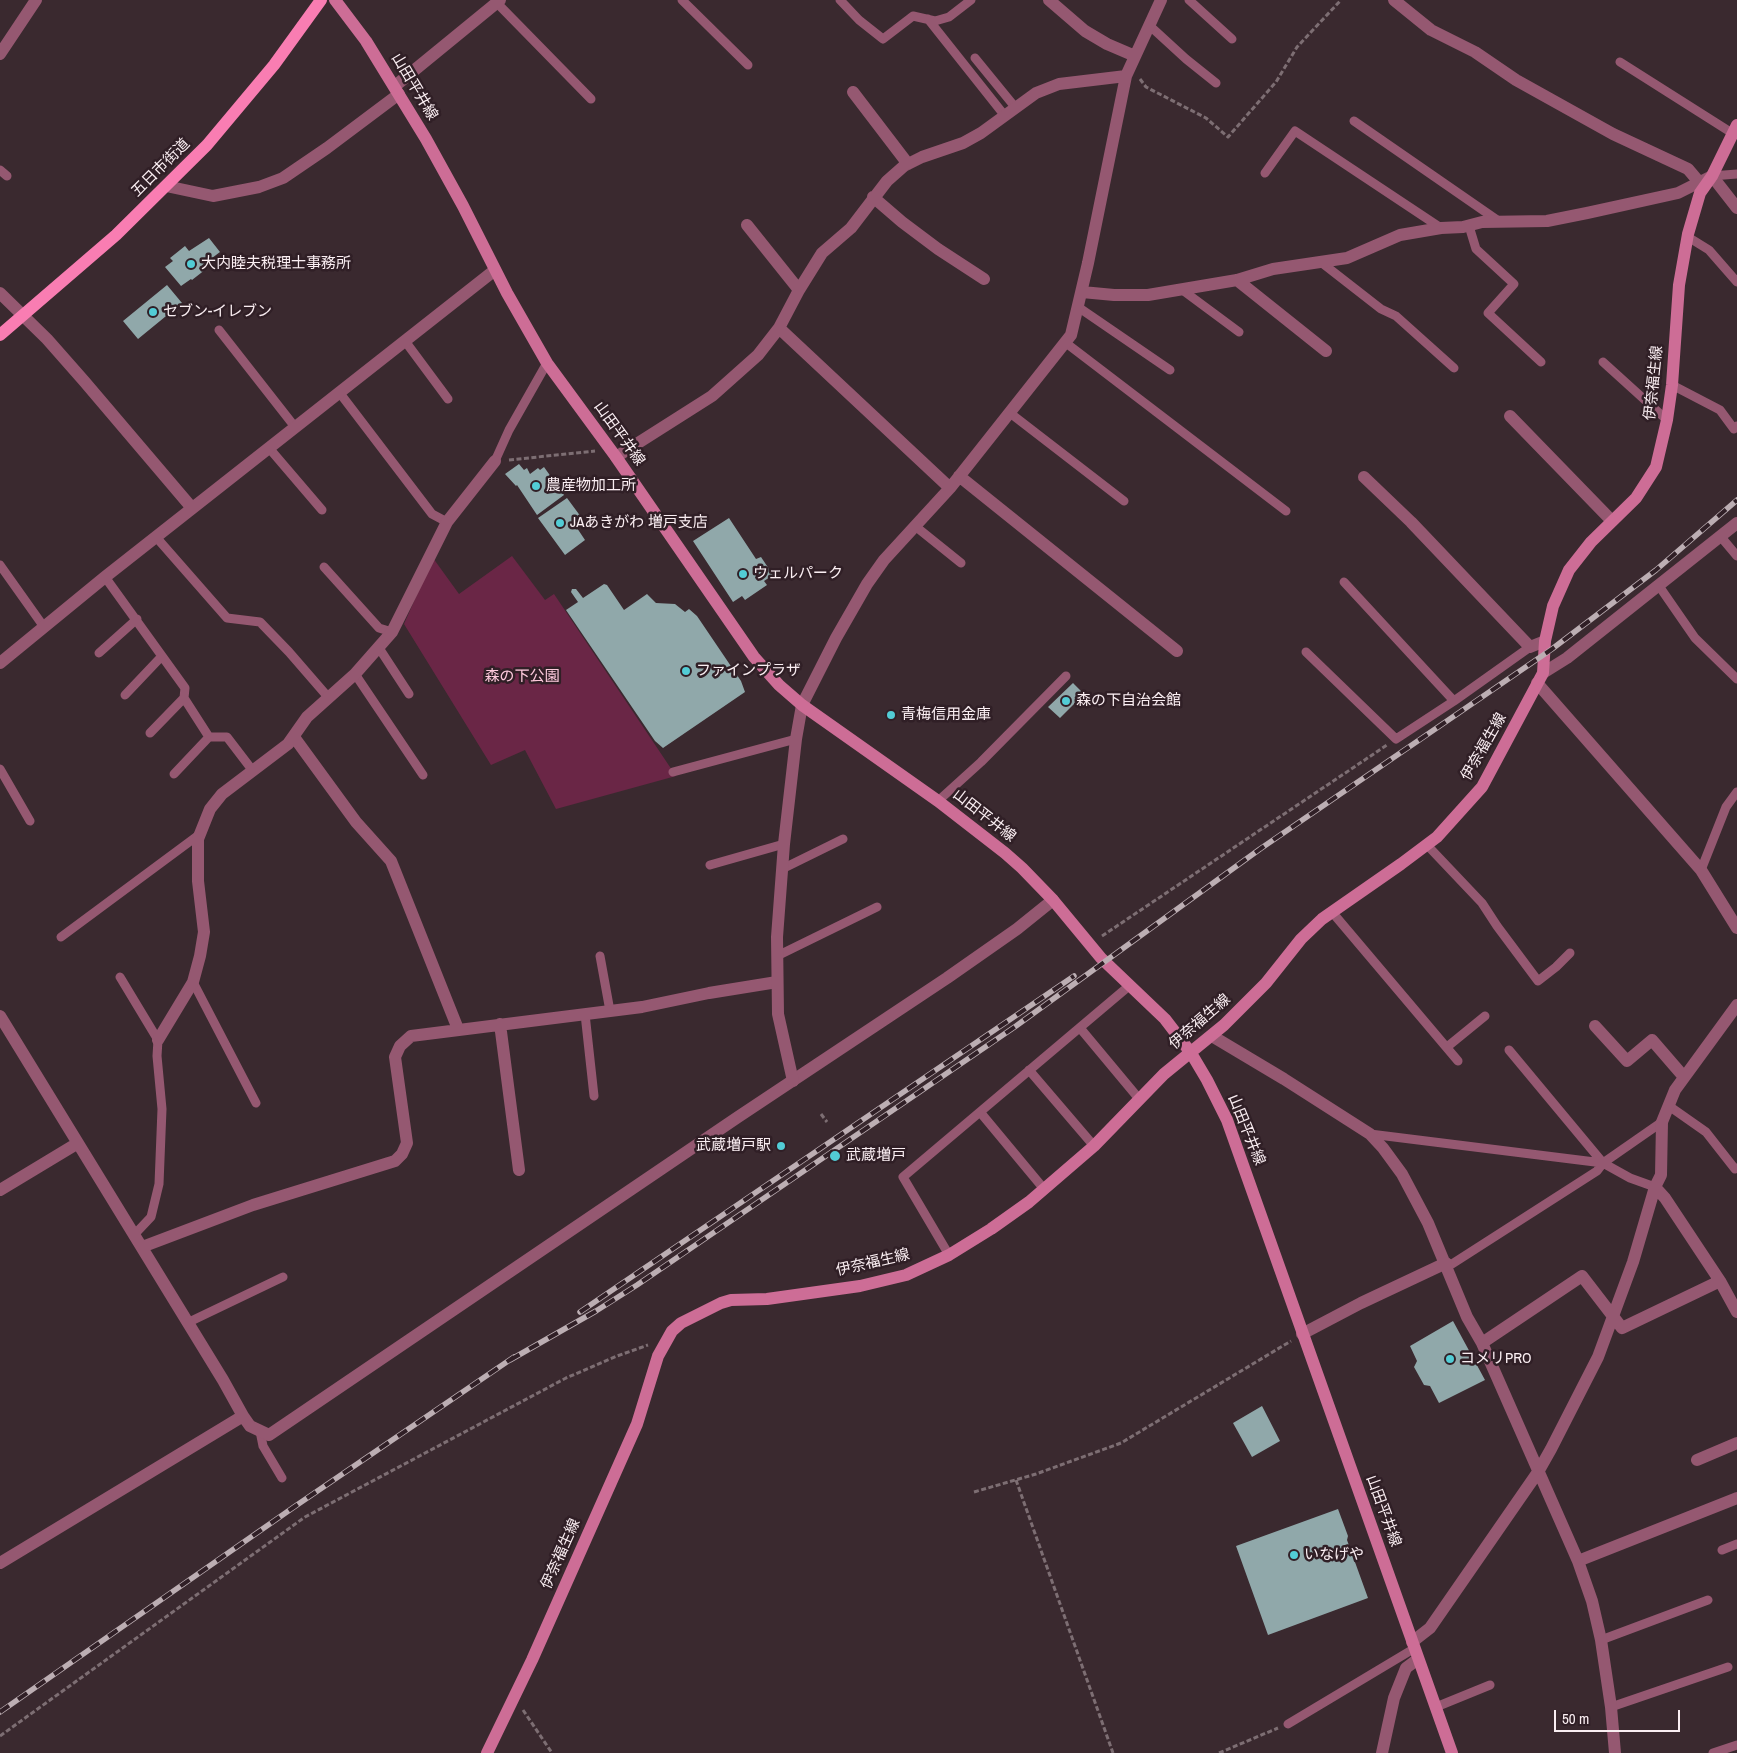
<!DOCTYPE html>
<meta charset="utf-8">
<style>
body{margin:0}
#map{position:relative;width:1737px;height:1753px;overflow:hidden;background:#3a292f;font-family:"Archivo Narrow",sans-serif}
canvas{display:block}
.scale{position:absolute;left:1554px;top:1710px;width:126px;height:22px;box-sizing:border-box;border:2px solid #faeef2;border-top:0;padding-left:6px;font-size:15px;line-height:18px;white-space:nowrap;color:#faeef2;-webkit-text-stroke:4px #301f26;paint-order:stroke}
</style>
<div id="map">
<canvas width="1737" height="1753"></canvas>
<div class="scale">50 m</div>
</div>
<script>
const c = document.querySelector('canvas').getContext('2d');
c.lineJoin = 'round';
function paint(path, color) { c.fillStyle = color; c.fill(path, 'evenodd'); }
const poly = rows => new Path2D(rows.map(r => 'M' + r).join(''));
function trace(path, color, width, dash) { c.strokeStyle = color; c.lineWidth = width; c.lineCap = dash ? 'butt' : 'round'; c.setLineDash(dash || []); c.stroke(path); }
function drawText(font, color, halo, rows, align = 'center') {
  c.font = font + ' "Archivo Narrow","Noto Sans JP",sans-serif'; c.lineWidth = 5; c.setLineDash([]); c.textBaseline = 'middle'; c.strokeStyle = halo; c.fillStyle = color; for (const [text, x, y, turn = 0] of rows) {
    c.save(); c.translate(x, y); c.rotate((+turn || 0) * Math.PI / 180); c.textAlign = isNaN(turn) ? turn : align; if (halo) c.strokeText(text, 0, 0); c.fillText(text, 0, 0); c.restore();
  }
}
const green = poly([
 [512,556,545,600,554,594,676,776,556,809,525,750,491,765,404,624,433,558,459,594]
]);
const building = poly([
 [209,238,220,252,212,258,215,262,192,280,191,279,181,286,165,267,173,261,170,258,185,246,189,251],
 [167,285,182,303,138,339,123,321],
 [519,464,524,470,527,468,530,474,538,468,540,470,544,467,564,495,537,515,517,485,516,486,505,474],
 [567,498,584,521,577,528,585,540,565,555,538,518],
 [729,518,756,559,761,557,773,575,764,581,767,585,745,600,742,596,733,602,693,541],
 [604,584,607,585,624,610,647,594,656,603,675,604,685,612,689,609,697,616,741,681,745,692,663,748,655,741,566,610,578,602,571,592,572,589,576,589,583,598],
 [1073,683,1084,694,1060,718,1048,707],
 [1453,1321,1485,1380,1439,1403,1430,1386,1424,1385,1414,1367,1417,1361,1410,1346],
 [1262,1406,1280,1441,1252,1457,1233,1423],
 [1338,1509,1348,1536,1347,1540,1368,1598,1268,1635,1236,1546]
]);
const path = poly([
 [1140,79,1146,87,1206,118,1228,137,1276,82,1297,47,1341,0],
 [509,460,595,451],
 [1102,936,1387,745],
 [821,1114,827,1122],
 [1016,1480,1113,1753],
 [974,1492,1036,1474,1121,1443,1291,1341],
 [523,1710,552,1753],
 [0,1736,305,1517,566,1378,617,1356,648,1345],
 [1219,1753,1278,1728]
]);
const service = poly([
 [682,0,748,65],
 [840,0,859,20,883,39,913,16,935,21,949,17,971,0],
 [1189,0,1232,39],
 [497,3,591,99],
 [928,19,1005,116],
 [1150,26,1186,59,1216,83],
 [975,58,1015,107],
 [1620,62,1732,133],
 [1354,121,1500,222],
 [0,170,7,176],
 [1265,173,1295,131,1441,228],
 [1712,176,1737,174],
 [1469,226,1476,249,1514,284,1488,313,1541,362],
 [1688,237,1709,250,1737,282],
 [1322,263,1381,309,1396,316,1454,368],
 [1181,289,1239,332],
 [1078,307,1170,370],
 [219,330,295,427],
 [405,341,448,399],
 [1066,343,1286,511],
 [1603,362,1667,420],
 [1672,385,1720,410,1734,429,1737,426],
 [339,392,432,514,447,522],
 [1010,413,1124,501],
 [269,448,322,510],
 [495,461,509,430,547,363],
 [915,526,961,563],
 [156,537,227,618,260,622,289,652,328,697],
 [1721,537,1737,556],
 [0,565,44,627],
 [324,567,379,628,392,632],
 [105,577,185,688,184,698,209,737,227,737,253,771],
 [1344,582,1454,701],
 [1659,586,1695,638,1737,679],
 [379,648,409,694],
 [1306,652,1396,739,1454,701,1530,647],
 [99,653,137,619],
 [355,674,423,775],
 [125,695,162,656],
 [150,733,184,698],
 [0,769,30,821],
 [673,772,796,739],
 [174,774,209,737],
 [938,801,981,762,1066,676],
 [1427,845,1482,903,1497,926,1538,981,1556,967,1570,953],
 [710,865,784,844],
 [782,869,843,839],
 [1701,870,1726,807,1737,792],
 [1332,912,1458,1061],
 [61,937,200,834],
 [600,956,610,1011],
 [777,956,877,907],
 [120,977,158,1040,157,1056,162,1109,159,1184,151,1217,134,1235],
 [193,982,256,1103],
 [585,1014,594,1096],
 [1080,1028,1140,1100],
 [1447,1047,1485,1016],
 [1509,1050,1603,1163,1630,1178,1655,1187],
 [1029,1070,1094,1146],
 [1669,1106,1706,1132,1735,1169,1737,1168],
 [980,1112,1044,1189],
 [1370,1134,1603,1163],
 [949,1255,903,1177,1129,986],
 [1446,1263,1452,1264,1597,1171,1603,1163,1662,1122],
 [187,1323,283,1277],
 [260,1431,263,1446,282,1478],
 [1722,1550,1737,1544],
 [1601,1640,1708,1600],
 [1436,1707,1490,1685],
 [1611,1707,1728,1667],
 [1288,1724,1415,1648],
 [1713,1753,1737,1745]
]);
const minor = poly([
 [1049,0,1085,31,1107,44,1135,56],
 [1394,0,1431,30,1475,52,1516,80,1613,134,1688,169,1699,182],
 [0,54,36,0],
 [395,86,500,0],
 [853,92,908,164],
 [166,186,213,196,259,187,283,178,327,148,399,94],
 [873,197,902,222,938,249,984,279],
 [747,225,799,290],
 [1237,280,1326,351],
 [1082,292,1114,295,1148,295,1237,280,1273,269,1347,258,1400,235,1441,228,1463,227,1482,222,1547,221,1587,213,1678,193,1712,176,1737,208],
 [0,293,47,339,84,381,192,508],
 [779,328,950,488],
 [1510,416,1612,521],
 [616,457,712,396,758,355,779,328,799,290,822,253,851,228,887,181,904,166,922,157,963,143,981,133,1036,93,1059,84,1126,76],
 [959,476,1177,651],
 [1364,477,1411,522,1530,647,1545,641],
 [0,663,105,577,495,270],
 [1543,673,1567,658,1737,523],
 [1537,683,1701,870,1737,928],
 [802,705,836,638,867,584,884,560,950,488,1071,335,1088,263,1126,76,1161,0],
 [294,737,356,822,391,861,458,1029],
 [0,1016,223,1380,243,1416,250,1426,269,1435,738,1117,947,978,1017,929,1053,900],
 [500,1024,519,1170],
 [1595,1026,1627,1061,1652,1040,1684,1077],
 [1212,1036,1284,1079,1370,1134,1383,1148,1402,1174,1428,1223,1467,1317,1482,1343,1578,1561,1592,1601,1601,1640,1611,1707,1615,1753],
 [158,1040,193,982,200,956,204,932,198,881,198,839,210,809,222,794,288,744,307,717,355,674,392,632,447,522,495,461],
 [1655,1187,1665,1198,1720,1281,1737,1312],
 [0,1190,78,1143],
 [142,1247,253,1205,395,1161,402,1154,407,1143,395,1057,400,1046,411,1036,642,1007,709,993,777,982],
 [1302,1334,1361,1303,1446,1263],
 [1482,1343,1582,1276,1622,1328,1720,1281],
 [1697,1460,1737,1443],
 [1578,1561,1737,1498],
 [0,1563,243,1416],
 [1412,1642,1430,1628,1538,1472,1551,1449,1598,1357,1633,1262,1655,1187,1661,1175,1662,1122,1675,1090,1737,1005],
 [1382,1753,1394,1698,1406,1668,1418,1659]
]);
const tertiary = poly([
 [793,1081,778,1014,777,937,784,844,796,739,802,705]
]);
const secondary = poly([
 [335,0,366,41,426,139,463,206,507,293,547,363,616,457,754,657,779,685,802,705,938,801,1005,853,1022,868,1053,900,1101,958,1165,1019,1191,1053,1207,1080,1227,1120,1452,1753],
 [487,1753,532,1660,637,1424,658,1356,672,1331,681,1323,721,1303,731,1300,767,1299,860,1286,906,1275,949,1255,991,1229,1029,1202,1094,1146,1164,1074,1224,1025,1266,983,1301,939,1322,919,1401,864,1437,837,1482,787,1543,673,1545,641,1553,606,1569,570,1591,542,1636,498,1656,467,1667,420,1672,385,1679,285,1688,234,1700,193,1712,176,1737,125]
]);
const primary = poly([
 [0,335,116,235,207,145,274,65,321,0]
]);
const rail = poly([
 [580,1312,1074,976],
 [510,1360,596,1311,637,1285,1016,1026,1260,849,1552,649,1656,570,1737,500],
 [0,1712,294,1507,514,1357]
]);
const markers = [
 [191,264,5,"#52ccd5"],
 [153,312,5,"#52ccd5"],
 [536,486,5,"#52ccd5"],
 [560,523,5,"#52ccd5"],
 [743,574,5,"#52ccd5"],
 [686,671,5,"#52ccd5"],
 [1066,701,5,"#52ccd5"],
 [891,715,5,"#52ccd5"],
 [781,1146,5,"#52ccd5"],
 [835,1156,6,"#52ccd5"],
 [1450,1359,5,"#52ccd5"],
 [1294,1555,5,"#52ccd5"]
];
const streetNames = [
 ["山田平井線",414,87,59],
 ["五日市街道",161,168,-45],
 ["伊奈福生線",1654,383,-84],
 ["山田平井線",619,434,54],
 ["伊奈福生線",1484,747,-60],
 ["山田平井線",984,816,38],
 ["伊奈福生線",1200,1022,-41],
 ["山田平井線",1246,1130,68],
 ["伊奈福生線",873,1263,-13],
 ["山田平井線",1383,1511,70],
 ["伊奈福生線",561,1554,-66]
];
const poiNames = [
 ["大内睦夫税理士事務所",201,264],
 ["セブン-イレブン",163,312],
 ["農産物加工所",546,486],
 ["JAあきがわ 増戸支店",570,523],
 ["ウェルパーク",753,574],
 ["ファインプラザ",696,671],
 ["森の下自治会館",1076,701],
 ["青梅信用金庫",901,715],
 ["武蔵増戸駅",771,1146,"right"],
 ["武蔵増戸",846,1156],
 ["コメリPRO",1460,1359],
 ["いなげや",1304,1555]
];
const parkNames = [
 ["森の下公園",522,677]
];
paint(green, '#6a2646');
paint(building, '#90a8aa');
trace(path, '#7d6e73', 3, [5, 2.5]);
trace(service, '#955871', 9);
trace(minor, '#955871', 12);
trace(tertiary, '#955871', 12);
trace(secondary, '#cd6d96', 12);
trace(primary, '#f97db2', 12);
trace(rail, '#bcaeb3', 5.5);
trace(rail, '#301f26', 4, [11]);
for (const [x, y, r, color] of markers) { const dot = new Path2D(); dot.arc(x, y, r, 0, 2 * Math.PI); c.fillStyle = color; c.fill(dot); trace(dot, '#301f26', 2); }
drawText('15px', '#faeef2', '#301f26', streetNames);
drawText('15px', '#faeef2', '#301f26', poiNames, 'left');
drawText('15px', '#fecadd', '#301f26', parkNames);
</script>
